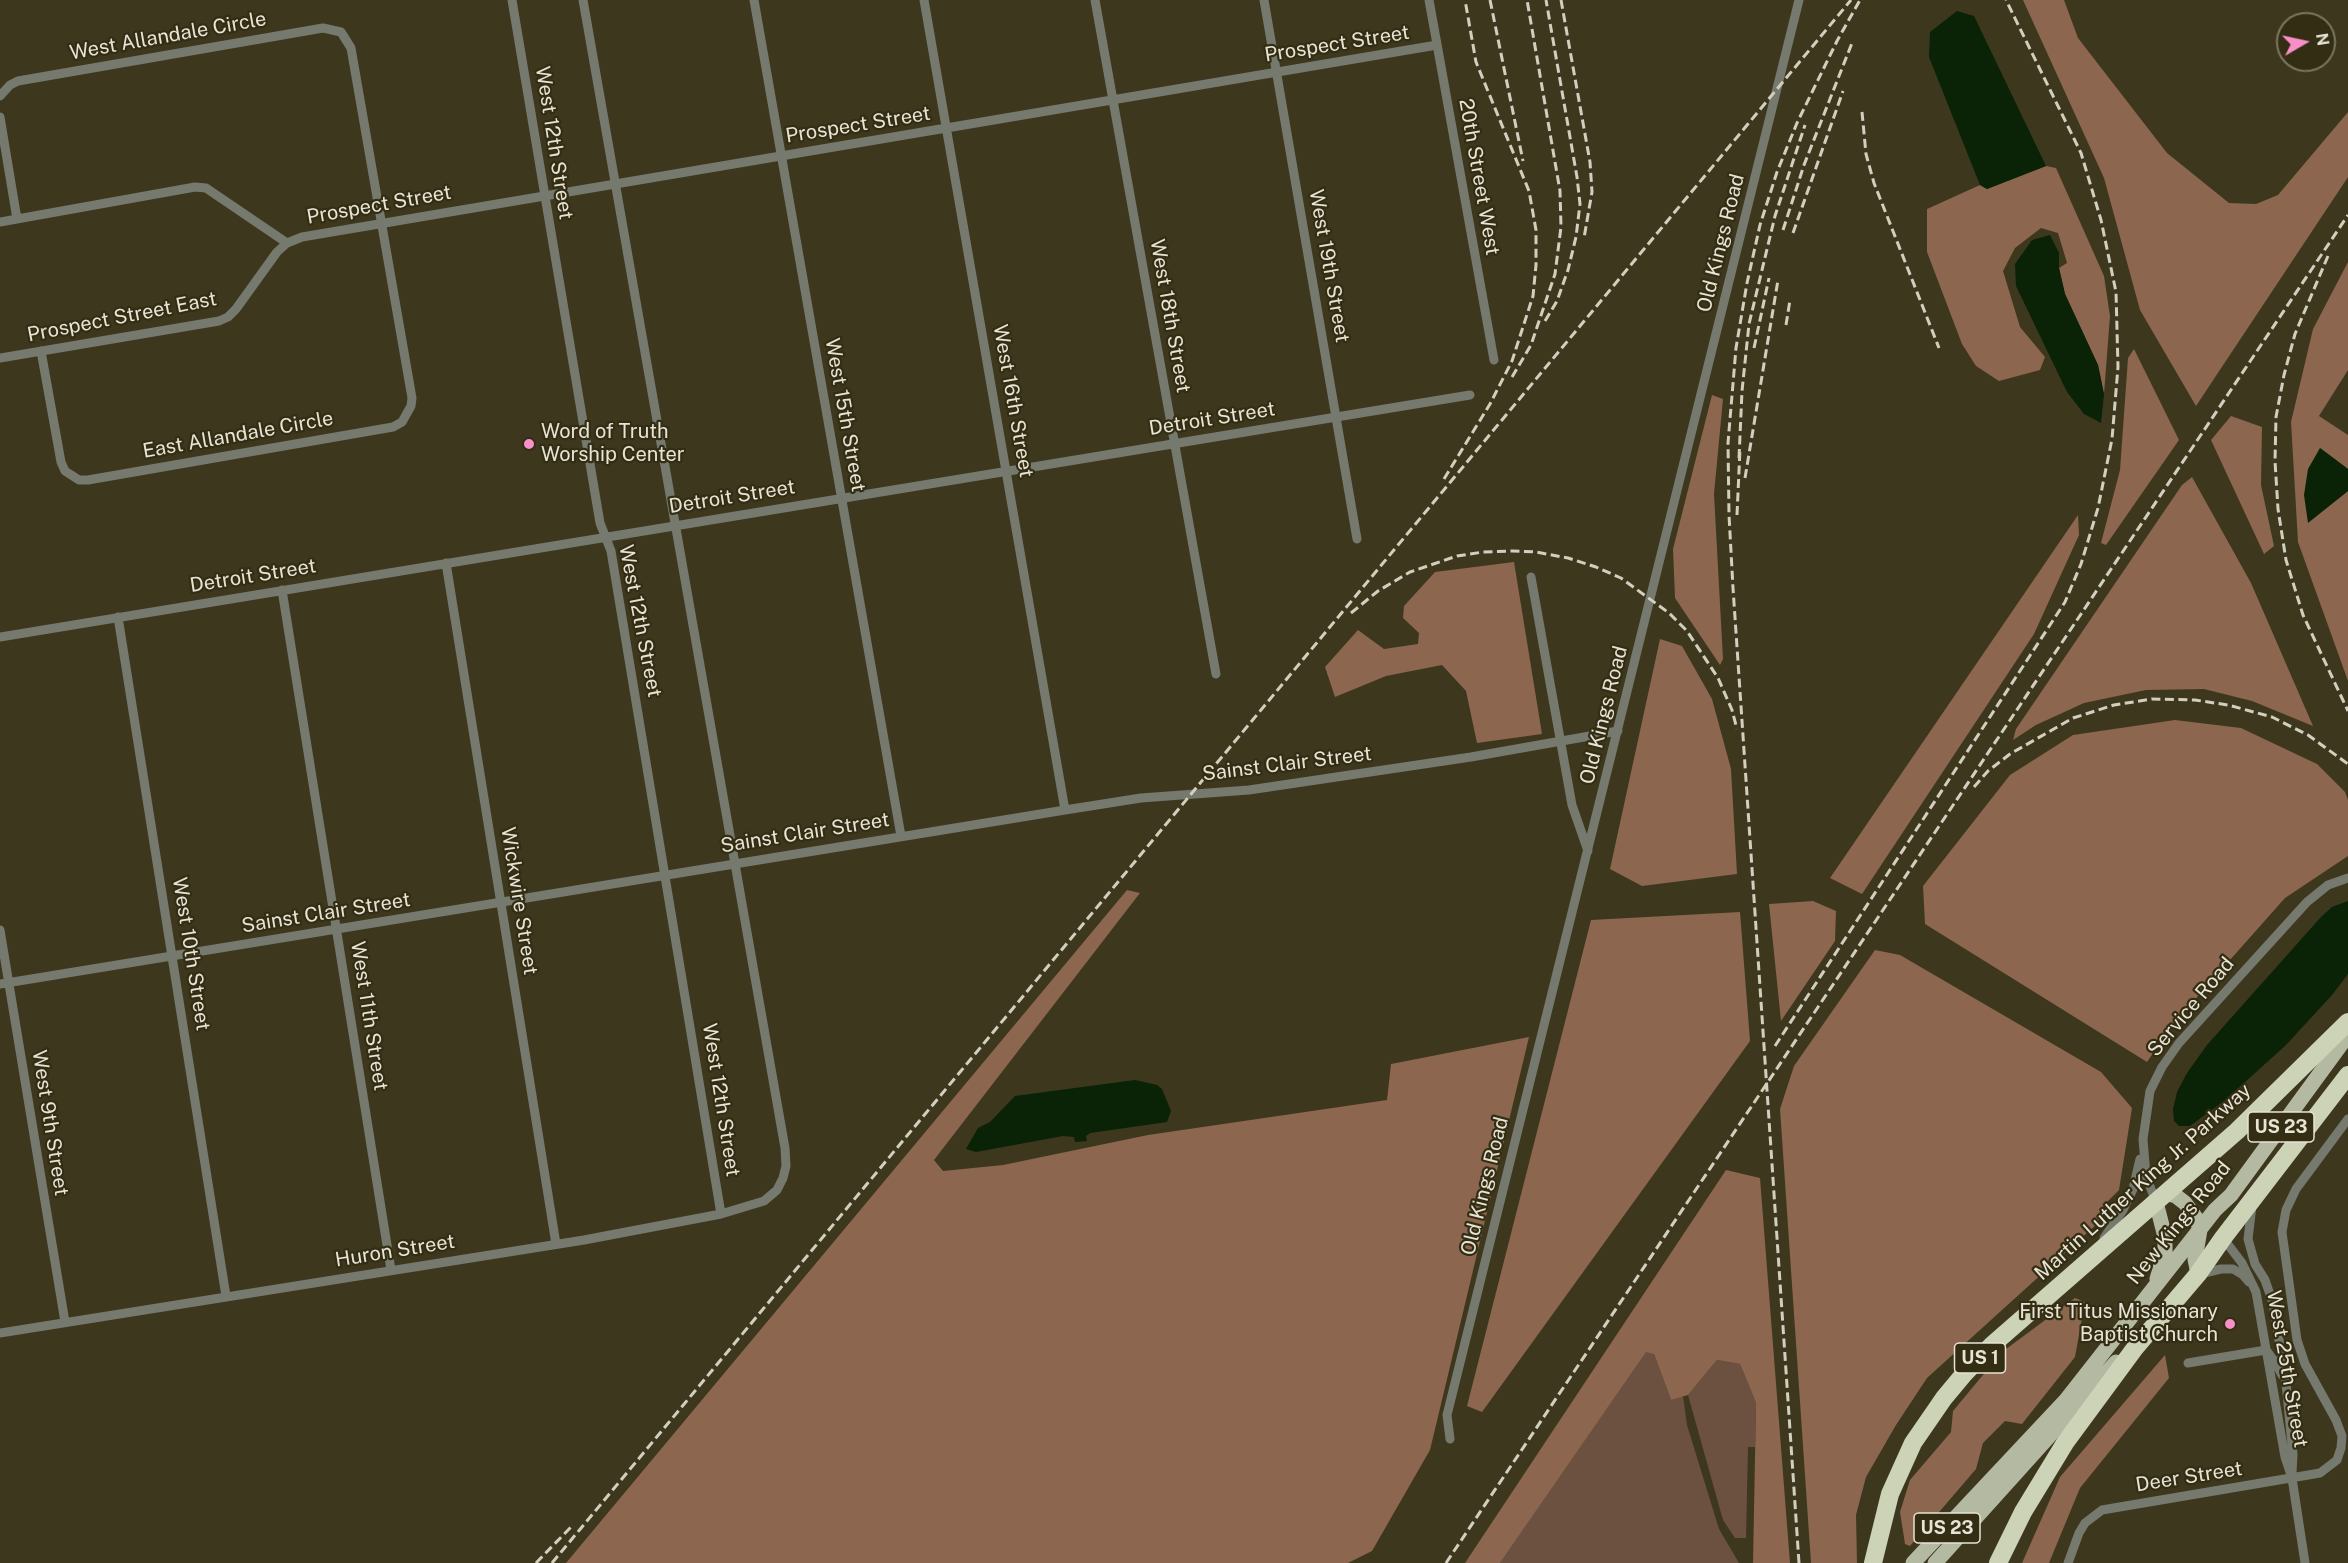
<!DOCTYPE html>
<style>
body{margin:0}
#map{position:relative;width:2348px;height:1563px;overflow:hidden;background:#3d371e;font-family:"Public Sans",sans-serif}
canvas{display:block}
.north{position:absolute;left:2276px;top:12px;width:60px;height:60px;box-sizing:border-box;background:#332d14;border:2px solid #7b7661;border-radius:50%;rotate:81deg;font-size:16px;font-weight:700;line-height:24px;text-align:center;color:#e8e4d5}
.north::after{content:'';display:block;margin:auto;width:21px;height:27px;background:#f98fc8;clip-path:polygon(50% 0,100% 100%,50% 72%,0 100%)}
</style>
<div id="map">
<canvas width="2348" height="1563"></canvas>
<div class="north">N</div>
</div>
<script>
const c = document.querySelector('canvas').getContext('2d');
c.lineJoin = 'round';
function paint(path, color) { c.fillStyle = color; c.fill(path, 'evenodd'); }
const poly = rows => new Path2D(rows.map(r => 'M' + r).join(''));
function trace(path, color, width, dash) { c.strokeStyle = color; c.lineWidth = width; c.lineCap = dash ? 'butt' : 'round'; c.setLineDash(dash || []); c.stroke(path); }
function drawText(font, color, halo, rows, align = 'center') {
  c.font = font + ' "Public Sans",sans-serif'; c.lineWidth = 4.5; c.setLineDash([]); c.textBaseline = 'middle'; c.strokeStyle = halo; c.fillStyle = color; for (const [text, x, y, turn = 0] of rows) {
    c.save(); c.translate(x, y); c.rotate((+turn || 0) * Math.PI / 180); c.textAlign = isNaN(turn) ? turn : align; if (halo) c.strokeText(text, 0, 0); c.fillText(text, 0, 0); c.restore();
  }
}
const green = poly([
 [1646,1351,1654,1354,1671,1400,1683,1396,1687,1425,1719,1529,1739,1563,1500,1563],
 [1717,1360,1740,1364,1756,1403,1755,1447,1748,1447,1746,1538,1735,1538,1723,1520,1688,1395]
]);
const forest = poly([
 [2023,0,2064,0,2078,38,2167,153,2229,203,2256,204,2278,195,2348,112,2348,177,2196,406,2140,310,2104,178],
 [2046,166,2056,168,2104,276,2110,316,2104,394,2098,365,2065,294,2059,268,2067,263,2058,233,2041,228,2015,248,2003,271,2020,327,2045,357,2040,370,1999,381,1976,366,1962,344,1927,252,1927,209,1980,185,1987,189],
 [2348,262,2348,370,2319,416,2348,435,2348,469,2320,448,2308,522,2348,491,2348,681,2298,542,2291,422,2313,329],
 [2134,349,2179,440,2106,545,2101,543,2120,470,2128,358],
 [1712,395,1723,399,1714,494,1723,659,1720,665,1675,598,1673,549],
 [2231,416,2262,427,2261,485,2274,546,2264,554,2211,440],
 [2192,477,2251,583,2313,726,2252,701,2204,689,2146,690,2084,703,2036,725,2013,740,2016,729,2182,485],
 [2078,515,2079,535,2034,634,1862,894,1830,878],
 [1514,562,1542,734,1477,743,1466,691,1442,665,1386,676,1335,697,1325,667,1358,630,1384,649,1418,644,1419,633,1403,618,1404,606,1435,572],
 [1660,639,1682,646,1712,699,1731,769,1737,874,1642,886,1610,869],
 [2175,720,2241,728,2317,764,2345,792,2348,800,2348,856,2285,898,2174,1023,2147,1062,1925,924,1923,886,2010,775,2073,735],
 [1127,890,1140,893,934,1160,943,1171,1003,1165,1148,1135,1387,1100,1391,1064,1529,1037,1430,1450,1372,1551,1348,1563,566,1563],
 [1813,901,1836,911,1835,941,1781,1021,1769,904],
 [1740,912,1750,1041,1482,1412,1467,1406,1591,920],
 [1875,950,1900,955,2101,1072,2132,1108,2119,1190,2105,1204,2098,1223,1927,1378,1896,1425,1866,1477,1856,1515,1857,1563,1811,1563,1780,1109,1794,1066],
 [1726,1170,1760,1178,1790,1563,1753,1563,1756,1403,1740,1364,1717,1360,1688,1395,1671,1400,1654,1354,1646,1352,1500,1563,1465,1563],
 [2075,1298,2085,1302,2075,1357,2022,1424,2005,1421,1983,1443,1976,1469,1910,1546,1905,1544,1900,1512,1910,1480,1951,1432,1953,1411,2002,1352],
 [2165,1355,2169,1378,2080,1488,2049,1563,2022,1563,2060,1477]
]);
const water = poly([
 [1957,11,1974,16,2046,166,1987,189,1980,185,1929,57,1930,32],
 [2050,235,2059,253,2059,268,2065,294,2098,365,2104,394,2101,423,2084,414,2067,392,2016,286,2015,264,2032,240],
 [2320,448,2348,469,2348,491,2308,523,2304,495,2308,469],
 [2348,901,2348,974,2332,995,2286,1045,2224,1101,2190,1126,2179,1126,2174,1121,2173,1109,2177,1092,2187,1073,2207,1045,2321,917,2332,907],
 [1135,1080,1157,1085,1162,1089,1171,1111,1167,1122,1090,1133,1086,1136,1087,1141,1075,1142,1074,1137,1063,1136,976,1152,966,1149,978,1128,990,1122,1015,1096]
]);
const street = poly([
 [512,0,600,523,611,551,721,1214],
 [754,0,901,836],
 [924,0,1065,810],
 [1095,0,1216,674],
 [1264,0,1357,539],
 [1429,0,1494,360],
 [0,96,10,85,18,81,323,28,341,32,351,48,412,398,411,406,402,422,393,427,88,480,79,480,65,471,61,462,41,351],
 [0,117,17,219],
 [0,222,195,187,206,188,287,243],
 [0,358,219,321,228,317,236,309,277,252,287,243,302,237,1437,45],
 [446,563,556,1244],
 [1531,577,1572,805,1588,851],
 [282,590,391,1270],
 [118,617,226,1296],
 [0,637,1470,395],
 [0,930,65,1322],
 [0,984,1065,810,1141,798,1249,790,1471,757,1618,731],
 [2156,1202,2146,1176,2143,1139,2150,1091,2162,1067,2179,1043,2307,902,2328,885,2348,878],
 [2252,1206,2248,1239,2255,1264,2265,1280,2273,1303,2286,1383,2293,1455,2292,1473],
 [2104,1238,2123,1210,2133,1189,2140,1159],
 [2223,1238,2242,1263,2256,1292,2285,1457,2292,1478,2305,1563],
 [2200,1274,2221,1269,2233,1269,2243,1275,2249,1282],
 [0,1333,584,1240,721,1214,764,1201,777,1190,783,1178,786,1166,785,1148,583,0],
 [2188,1363,2266,1350,2275,1362,2282,1375],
 [1450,1439,1447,1415,1799,0],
 [2068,1563,2079,1533,2085,1523,2102,1510,2320,1473,2337,1460,2341,1448,2342,1436,2336,1420,2305,1364,2297,1340,2282,1232,2286,1210,2296,1189,2348,1119]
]);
const primary = poly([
 [2165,1193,2176,1196,2185,1203,2196,1218,2200,1230,2195,1259,2198,1274],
 [2156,1202,2165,1237,2165,1251,2157,1279],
 [1913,1563,2066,1400,2215,1210,2231,1195,2348,1035],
 [1935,1563,2116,1362]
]);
const highway = poly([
 [1873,1563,1890,1494,1913,1443,1944,1398,1964,1374,1992,1345,2237,1131,2348,1022],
 [1998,1563,2023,1512,2065,1443,2135,1348,2198,1274,2223,1238,2348,1075]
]);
const rail = poly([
 [1490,0,1523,161],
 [1561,0,1590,162,1592,192,1584,238],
 [1862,112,1866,154,1874,183,1939,348],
 [1783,230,1804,165,1852,43],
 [1793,233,1843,91],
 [2328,256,2295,334,2284,375,2276,417,2275,461,2278,509,2286,560,2303,615,2348,711],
 [1545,321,1557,301,1568,270,1576,237,1580,204,1577,177,1546,0],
 [1786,325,1790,300],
 [1754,348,1769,278],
 [1512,377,1531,345,1555,274,1561,227,1560,191,1527,0],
 [1739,458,1742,391,1749,324,1775,216,1805,125],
 [1745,478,1778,280],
 [1444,479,1490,404,1512,361,1533,296,1536,265,1536,230,1529,191,1476,62,1465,0],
 [1737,515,1740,449],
 [1351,613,1378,591,1410,572,1457,556,1483,552,1513,551,1536,552,1568,558,1596,567,1621,578,1669,613,1687,631,1718,678,1732,710,1737,729],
 [1974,787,1988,771,2010,754,2073,718,2114,705,2152,699,2195,700,2228,705,2272,717,2308,735,2348,764],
 [1775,1046,2065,602,2081,564,2098,508,2112,439,2118,367,2116,292,2101,220,2081,153,2006,0],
 [536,1563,572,1526],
 [552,1563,1851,0],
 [1446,1563,2348,215],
 [1799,1563,1733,588,1729,515,1728,443,1736,348,1747,283,1760,225,1777,172,1797,123,1837,41,1860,0]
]);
const markers = [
 [529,444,6,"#f98fc8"],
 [2230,1324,6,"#f98fc8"]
];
const shields = [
 [2281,1127,66],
 [1980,1358,51],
 [1947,1528,66]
];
const shieldNames = [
 ["US 23",2281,1127],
 ["US 1",1980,1358],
 ["US 23",1947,1528]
];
const streetNames = [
 ["West Allandale Circle",168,36,-10],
 ["Prospect Street",1337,44,-9],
 ["Prospect Street",858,125,-9],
 ["West 12th Street",554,143,81],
 ["20th Street West",1479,177,80],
 ["Prospect Street",379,205,-10],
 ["Old Kings Road",1721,243,-76],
 ["West 19th Street",1329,266,80],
 ["West 18th Street",1170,316,80],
 ["Prospect Street East",122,317,-11],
 ["West 16th Street",1013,401,80],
 ["West 15th Street",845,415,80],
 ["Detroit Street",1212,419,-9],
 ["East Allandale Circle",238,435,-10],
 ["Detroit Street",732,497,-9],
 ["Detroit Street",253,576,-9],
 ["West 12th Street",640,621,79],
 ["Old Kings Road",1604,715,-76],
 ["Sainst Clair Street",1287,764,-7],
 ["Sainst Clair Street",805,833,-9],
 ["Wickwire Street",519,901,81],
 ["Sainst Clair Street",326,913,-9],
 ["West 10th Street",191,954,81],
 ["Service Road",2191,1007,-50],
 ["West 11th Street",369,1016,81],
 ["West 12th Street",721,1100,81],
 ["West 9th Street",50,1123,81],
 ["Martin Luther King Jr. Parkway",2143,1182,-42],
 ["Old Kings Road",1485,1186,-76],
 ["New Kings Road",2179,1223,-51],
 ["Huron Street",395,1251,-9],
 ["West 25th Street",2287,1369,80],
 ["Deer Street",2189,1477,-9]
];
const poiNames = [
 ["Word of Truth",541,432],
 ["Worship Center",541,455],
 ["First Titus Missionary",2218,1312,"right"],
 ["Baptist Church",2218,1335,"right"]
];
paint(green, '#6c5141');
paint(forest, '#8c664e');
paint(water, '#0a2205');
trace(street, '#76796d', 9);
trace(primary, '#b4baa1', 15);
trace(highway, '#ccd3b6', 18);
trace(rail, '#d3cfbe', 3, [9, 4.5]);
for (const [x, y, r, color] of markers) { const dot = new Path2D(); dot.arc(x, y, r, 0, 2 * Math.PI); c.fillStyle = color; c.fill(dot); trace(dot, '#332d14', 2); }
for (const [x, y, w] of shields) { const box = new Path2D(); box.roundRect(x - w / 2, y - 15, w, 30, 4.5); c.fillStyle = '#332d14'; c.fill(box); trace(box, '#e8e4d5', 1.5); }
drawText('bold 18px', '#e8e4d5', null, shieldNames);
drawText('20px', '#e8e4d5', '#332d14', streetNames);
drawText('20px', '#e8e4d5', '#332d14', poiNames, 'left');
</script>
